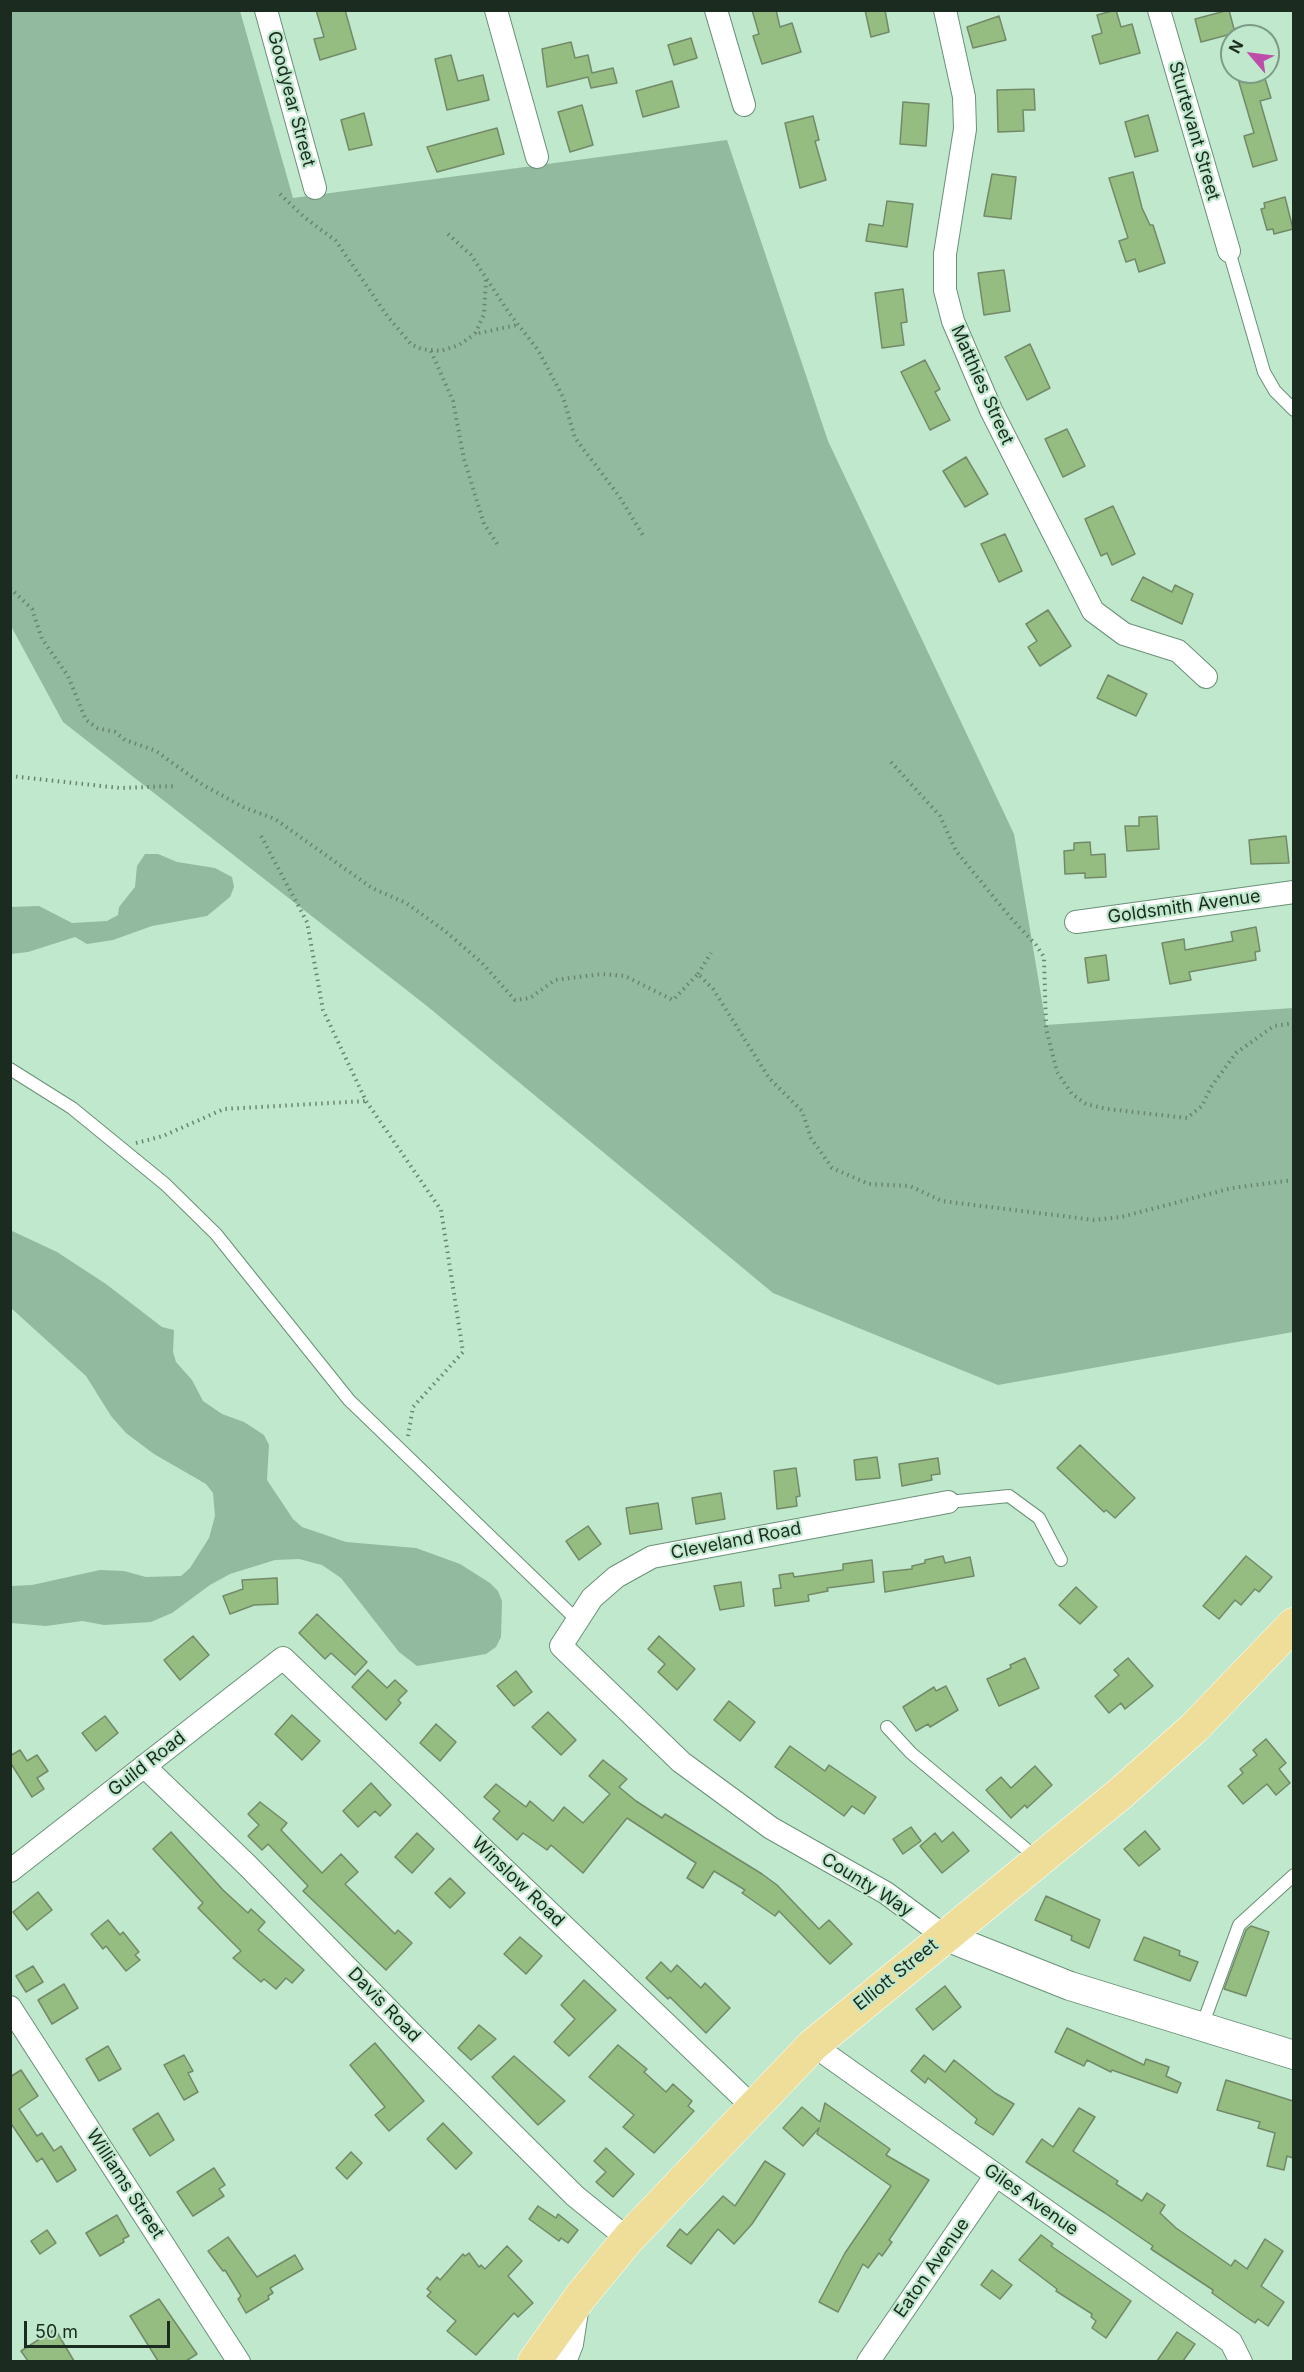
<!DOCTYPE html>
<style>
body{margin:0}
#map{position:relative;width:1304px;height:2372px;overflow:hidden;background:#bfe8cc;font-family:Inter,sans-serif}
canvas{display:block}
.frame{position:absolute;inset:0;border:12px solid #1b2b20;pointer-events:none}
.north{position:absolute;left:1220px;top:24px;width:60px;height:60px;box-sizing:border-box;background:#bfe8cc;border:2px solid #7d9c87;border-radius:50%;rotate:298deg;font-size:16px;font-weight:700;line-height:24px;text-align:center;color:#1b2b20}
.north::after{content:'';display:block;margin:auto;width:21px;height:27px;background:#bd4da9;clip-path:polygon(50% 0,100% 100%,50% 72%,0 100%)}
.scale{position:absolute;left:24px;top:2321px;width:146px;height:27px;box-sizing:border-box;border:3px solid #1b2b20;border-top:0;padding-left:8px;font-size:18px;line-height:21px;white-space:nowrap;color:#1b2b20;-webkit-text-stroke:4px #bfe8cc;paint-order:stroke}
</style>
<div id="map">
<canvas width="1304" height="2372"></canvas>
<div class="frame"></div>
<div class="north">N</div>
<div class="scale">50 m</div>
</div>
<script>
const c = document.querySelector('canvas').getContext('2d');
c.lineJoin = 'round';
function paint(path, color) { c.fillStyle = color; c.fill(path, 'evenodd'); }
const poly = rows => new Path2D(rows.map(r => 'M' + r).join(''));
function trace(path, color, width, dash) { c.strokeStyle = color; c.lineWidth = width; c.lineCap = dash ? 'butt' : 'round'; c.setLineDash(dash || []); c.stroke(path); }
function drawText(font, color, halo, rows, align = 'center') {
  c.font = font + ' Inter,sans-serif'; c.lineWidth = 4.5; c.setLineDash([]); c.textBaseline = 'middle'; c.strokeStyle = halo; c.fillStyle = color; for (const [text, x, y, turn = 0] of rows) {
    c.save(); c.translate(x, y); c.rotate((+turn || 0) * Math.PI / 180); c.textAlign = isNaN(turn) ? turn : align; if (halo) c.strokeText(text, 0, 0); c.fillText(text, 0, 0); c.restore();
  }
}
const green = poly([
 [10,11,240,11,293,198,727,140,828,441,1014,834,1046,1025,1293,1008,1293,1332,998,1385,773,1293,427,1006,63,722,11,626],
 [145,854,158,854,177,862,215,868,232,877,234,887,230,897,207,916,152,926,113,940,87,944,75,937,28,952,11,954,11,907,39,906,72,923,107,921,118,915,119,907,135,887,137,866],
 [10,1230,57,1252,106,1284,162,1327,174,1330,173,1352,176,1362,192,1380,203,1401,222,1414,244,1422,264,1435,269,1445,267,1480,293,1519,302,1527,346,1542,416,1548,460,1564,490,1583,498,1591,502,1601,501,1637,496,1647,486,1654,417,1666,399,1652,341,1578,322,1565,299,1559,275,1560,230,1574,210,1585,172,1613,151,1622,104,1625,82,1621,46,1626,11,1623,11,1586,32,1585,100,1570,124,1571,146,1577,181,1576,190,1568,209,1538,215,1516,213,1493,206,1484,154,1454,126,1433,111,1416,86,1376,11,1308]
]);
const building = poly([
 [316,10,345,10,356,49,320,60,314,39,324,37,316,10],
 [752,10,776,10,780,27,792,23,801,52,762,64,753,36,759,34,752,10],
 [865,10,885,10,889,32,871,37,865,10],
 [1116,10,1121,27,1132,24,1140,53,1100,64,1092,36,1102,33,1097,15,1116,10],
 [1229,10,1235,33,1201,42,1195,19,1229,10],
 [999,16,1006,40,973,48,967,27,999,16],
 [691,38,697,58,674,65,668,45,691,38],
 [571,42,575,58,588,55,592,73,613,68,617,83,591,88,588,77,547,87,542,49,571,42],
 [451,55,458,81,483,75,489,100,447,110,435,59,451,55],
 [1236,72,1263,72,1271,98,1260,101,1277,160,1253,167,1244,136,1254,133,1236,72],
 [672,81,679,107,643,117,636,91,672,81],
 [1034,89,1035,110,1023,110,1024,131,998,132,997,90,1034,89],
 [903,102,929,104,926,146,900,144,903,102],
 [582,105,593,145,570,152,558,112,582,105],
 [364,113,372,145,349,150,341,120,364,113],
 [1148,115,1158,151,1135,157,1125,122,1148,115],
 [813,116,819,140,815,141,826,180,800,188,785,123,813,116],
 [497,128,504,154,437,172,427,147,497,128],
 [1133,172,1142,208,1150,225,1153,225,1165,263,1139,272,1135,259,1126,262,1119,241,1128,238,1109,178,1133,172],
 [992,174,1016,177,1011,219,984,216,992,174],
 [1285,197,1293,229,1274,234,1273,229,1267,230,1261,209,1265,208,1264,203,1285,197],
 [887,201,913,204,907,247,866,241,869,224,883,226,887,201],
 [1004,270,1010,311,984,315,978,273,1004,270],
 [903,289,907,322,901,323,904,345,882,348,875,293,903,289],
 [1030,344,1050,388,1027,400,1005,357,1030,344],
 [925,360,940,389,935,392,950,420,930,430,901,372,925,360],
 [1067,429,1085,466,1063,477,1045,439,1067,429],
 [966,457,988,494,965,507,943,471,966,457],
 [1113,506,1135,554,1112,565,1107,553,1101,556,1085,519,1113,506],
 [1005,534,1022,571,999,582,981,544,1005,534],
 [1143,577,1172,592,1175,585,1193,594,1182,624,1131,600,1143,577],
 [1048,610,1071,646,1040,666,1028,647,1037,641,1026,624,1048,610],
 [1108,675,1147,694,1136,716,1097,698,1108,675],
 [1157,816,1159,849,1127,851,1125,826,1139,826,1139,817,1157,816],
 [1286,836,1289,863,1251,864,1249,840,1286,836],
 [1090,842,1091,855,1105,854,1106,877,1085,878,1085,873,1065,874,1064,851,1074,850,1074,843,1090,842],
 [1256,927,1260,951,1255,952,1256,960,1189,972,1191,980,1170,984,1162,943,1184,939,1185,950,1233,941,1231,932,1256,927],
 [1106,955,1109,980,1088,983,1085,958,1106,955],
 [1080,1445,1135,1498,1115,1518,1106,1510,1104,1512,1057,1468,1080,1445],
 [877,1457,880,1478,856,1480,854,1460,877,1457],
 [938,1458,940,1474,931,1475,932,1480,902,1486,899,1464,938,1458],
 [796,1468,800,1496,796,1497,797,1506,777,1509,774,1471,796,1468],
 [721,1493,725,1519,696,1524,692,1498,721,1493],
 [658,1503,662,1529,630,1534,626,1508,658,1503],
 [588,1526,601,1544,579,1560,566,1541,588,1526],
 [943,1556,945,1563,970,1557,974,1576,885,1592,883,1572,912,1569,912,1566,925,1563,925,1560,943,1556],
 [1246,1556,1272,1577,1259,1592,1255,1589,1241,1605,1235,1600,1219,1619,1203,1606,1246,1556],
 [872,1560,874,1582,827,1588,828,1591,808,1595,809,1601,775,1606,773,1589,781,1588,779,1575,793,1573,794,1577,843,1570,843,1564,872,1560],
 [277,1578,278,1604,254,1605,230,1614,223,1596,243,1589,242,1580,277,1578],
 [741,1582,744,1606,720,1610,714,1586,741,1582],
 [1076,1587,1097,1607,1080,1624,1059,1605,1076,1587],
 [317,1614,367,1662,355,1675,331,1653,325,1659,299,1633,317,1614],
 [193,1636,209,1655,180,1680,164,1660,193,1636],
 [659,1636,695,1669,677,1690,658,1672,665,1664,648,1649,659,1636],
 [1025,1658,1039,1688,999,1706,987,1679,1011,1668,1010,1665,1025,1658],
 [1128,1658,1153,1686,1125,1709,1121,1703,1109,1713,1095,1696,1119,1675,1114,1670,1128,1658],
 [368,1670,387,1688,395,1680,407,1691,398,1700,401,1703,386,1720,352,1687,368,1670],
 [516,1671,532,1692,514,1706,497,1686,516,1671],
 [946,1686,958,1710,930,1727,928,1724,916,1731,903,1707,934,1687,936,1691,946,1686],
 [729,1701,755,1722,740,1741,714,1720,729,1701],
 [548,1712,576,1740,561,1755,532,1727,548,1712],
 [292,1715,320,1741,302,1760,275,1734,292,1715],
 [105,1716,118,1733,96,1751,82,1733,105,1716],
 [436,1724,456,1742,440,1761,420,1743,436,1724],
 [1266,1739,1286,1763,1279,1769,1290,1783,1276,1795,1267,1784,1243,1804,1228,1786,1243,1773,1240,1769,1257,1755,1253,1750,1266,1739],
 [790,1746,825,1771,829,1765,876,1797,864,1814,852,1806,844,1816,775,1767,790,1746],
 [20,1750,27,1761,37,1755,48,1771,37,1778,44,1789,32,1797,10,1762,10,1756,20,1750],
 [603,1760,627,1779,619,1787,636,1801,662,1818,665,1814,762,1874,777,1885,819,1929,829,1920,852,1944,830,1964,779,1911,775,1916,742,1893,745,1890,714,1871,703,1888,687,1878,696,1863,627,1818,583,1873,551,1845,547,1850,523,1833,517,1840,493,1819,500,1811,484,1797,496,1784,526,1807,530,1801,553,1821,564,1807,583,1823,610,1794,589,1776,603,1760],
 [1035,1766,1052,1785,1027,1808,1025,1805,1011,1818,986,1790,1001,1777,1011,1788,1035,1766],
 [371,1783,391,1805,380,1816,375,1811,358,1827,343,1811,371,1783],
 [260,1802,287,1823,281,1830,322,1873,341,1854,358,1872,345,1884,395,1934,398,1930,412,1943,386,1970,303,1891,308,1886,268,1844,262,1850,248,1836,259,1825,248,1814,260,1802],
 [911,1827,921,1841,903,1854,893,1839,911,1827],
 [1145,1831,1160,1849,1139,1866,1124,1849,1145,1831],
 [171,1832,223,1890,248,1913,251,1909,265,1922,258,1930,304,1970,292,1983,286,1978,276,1989,264,1979,261,1982,233,1958,241,1951,198,1908,203,1903,153,1849,171,1832],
 [953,1832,969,1851,942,1873,920,1846,935,1833,942,1842,953,1832],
 [417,1833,434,1849,412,1873,395,1857,417,1833],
 [450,1878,465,1893,450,1908,435,1893,450,1878],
 [38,1892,52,1910,27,1930,13,1912,38,1892],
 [1046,1896,1100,1920,1089,1948,1071,1940,1072,1936,1035,1920,1046,1896],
 [108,1920,120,1935,123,1932,139,1952,135,1955,140,1960,126,1971,106,1946,103,1949,91,1934,108,1920],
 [1251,1926,1269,1932,1246,1996,1224,1989,1246,1930,1251,1926],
 [520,1937,542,1956,526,1974,504,1954,520,1937],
 [1144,1937,1180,1951,1179,1955,1198,1962,1190,1981,1134,1960,1144,1937],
 [661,1962,671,1972,677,1965,701,1988,705,1983,730,2008,706,2033,670,1997,668,1999,646,1978,661,1962],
 [33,1966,43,1982,26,1992,16,1976,33,1966],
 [584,1980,616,2010,569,2056,554,2042,575,2019,561,2005,584,1980],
 [64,1984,78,2008,52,2024,38,2000,64,1984],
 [945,1986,961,2007,933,2030,916,2009,945,1986],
 [479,2025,496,2039,471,2060,458,2048,479,2025],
 [1067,2028,1144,2065,1146,2059,1169,2067,1166,2076,1181,2083,1177,2093,1112,2070,1111,2072,1087,2060,1084,2066,1055,2052,1067,2028],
 [375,2043,424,2101,389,2131,375,2115,385,2107,350,2065,375,2043],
 [618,2045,647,2069,644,2072,666,2092,673,2084,692,2101,688,2106,694,2111,654,2153,623,2127,634,2115,589,2077,618,2045],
 [108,2046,121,2069,99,2081,86,2059,108,2046],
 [184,2055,193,2071,188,2073,198,2092,184,2100,164,2065,184,2055],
 [924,2055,945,2072,954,2060,995,2093,1014,2104,993,2135,975,2123,977,2119,928,2078,925,2083,911,2071,924,2055],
 [514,2056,565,2101,538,2125,492,2077,514,2056],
 [21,2070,38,2096,19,2109,37,2136,42,2133,54,2151,61,2146,76,2170,57,2182,42,2158,37,2162,10,2122,10,2077,21,2070],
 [1226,2080,1293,2101,1293,2158,1287,2156,1284,2170,1267,2166,1275,2133,1258,2128,1260,2122,1217,2110,1226,2080],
 [825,2103,890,2149,886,2155,929,2180,889,2240,892,2242,882,2256,879,2253,868,2268,863,2264,838,2312,819,2302,845,2253,891,2186,817,2134,819,2128,803,2146,783,2128,802,2107,820,2122,825,2103],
 [1079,2108,1095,2117,1073,2151,1118,2181,1116,2184,1142,2201,1147,2193,1165,2205,1160,2213,1176,2228,1231,2266,1235,2260,1247,2269,1265,2239,1283,2251,1261,2286,1284,2302,1268,2326,1258,2319,1255,2323,1243,2315,1212,2293,1213,2290,1151,2249,1153,2246,1105,2213,1026,2162,1042,2139,1053,2147,1079,2108],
 [158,2113,174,2140,150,2156,133,2129,158,2113],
 [443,2123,472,2153,456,2169,427,2139,443,2123],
 [606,2148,634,2174,613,2197,596,2182,606,2172,594,2161,606,2148],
 [351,2152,362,2163,347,2179,336,2168,351,2152],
 [765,2161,785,2174,752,2224,734,2244,718,2229,691,2264,667,2246,680,2229,687,2235,723,2196,735,2206,765,2161],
 [214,2168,225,2185,219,2189,224,2196,193,2216,177,2192,214,2168],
 [538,2206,556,2218,558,2214,578,2230,568,2243,561,2238,559,2241,529,2219,538,2206],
 [117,2215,129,2236,123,2239,124,2242,100,2256,86,2233,117,2215],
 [47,2230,56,2243,40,2254,31,2241,47,2230],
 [1041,2235,1053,2244,1051,2246,1131,2301,1106,2338,1092,2328,1096,2321,1091,2317,1092,2314,1056,2291,1057,2289,1019,2260,1041,2235],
 [228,2237,257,2277,295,2255,303,2269,270,2288,273,2293,268,2296,269,2299,246,2313,238,2299,241,2296,225,2270,223,2271,208,2251,228,2237],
 [507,2246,522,2261,508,2276,533,2303,518,2317,514,2313,476,2355,447,2331,456,2321,427,2296,431,2292,427,2289,437,2277,440,2280,463,2254,465,2256,469,2253,479,2267,481,2265,485,2269,507,2246],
 [992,2270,1012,2285,1000,2299,981,2285,992,2270],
 [159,2299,197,2354,186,2361,158,2361,130,2316,159,2299],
 [55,2329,74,2361,28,2361,21,2351,55,2329],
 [1177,2332,1195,2344,1183,2361,1157,2361,1177,2332]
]);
const path = poly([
 [280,194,304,217,336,241,388,317,411,344,421,349,441,351,459,345,475,334],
 [448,234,471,255,509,313,538,350,563,397,575,438,619,496,644,537],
 [486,280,484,314,475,334,517,325],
 [431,351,453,401,464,459,484,524,498,545],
 [10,588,32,609,42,639,68,676,86,720,97,728,115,732,125,740,156,751,203,785,243,807,275,819,372,888,406,903,445,931,481,962,515,1000,530,998,555,980,602,974,625,976,673,1000,698,974,713,989,769,1078,802,1111,811,1138,832,1168,869,1184,910,1186,942,1201,1094,1220,1121,1217,1232,1188,1294,1180],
 [891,762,940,816,956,851,1010,917,1036,945,1044,957,1046,1028,1057,1072,1072,1094,1086,1104,1107,1109,1187,1118,1202,1106,1211,1087,1236,1053,1274,1026,1289,1024,1294,1027],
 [10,776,120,788,177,786],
 [261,836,307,922,323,1010,366,1101,441,1210,463,1352,413,1407,408,1436],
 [698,974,711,953],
 [136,1143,163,1136,224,1109,366,1101]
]);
const service = poly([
 [1229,251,1264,372,1275,391,1294,410],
 [10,1069,72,1108,165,1184,216,1234,349,1400,577,1620],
 [948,1502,1009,1496,1039,1518,1061,1560],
 [887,1727,911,1753,1038,1859],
 [1202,2026,1239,1925,1294,1875]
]);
const minor = poly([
 [266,10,315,188],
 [496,10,537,157],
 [716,10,744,105],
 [945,10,964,97,965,129,945,254,945,290,953,321,991,410,1093,611,1124,634,1178,651,1206,677],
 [1159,10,1229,251],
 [1076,922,1294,892],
 [144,1766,248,1866,410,2032,575,2196,628,2239],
 [10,1871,283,1658,753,2107],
 [944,1936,886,1893,771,1828,681,1762,561,1646,592,1598,616,1577,652,1557,948,1502],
 [10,2007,239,2362],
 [813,2045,1231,2342,1241,2362],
 [565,2362,572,2344,578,2305],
 [868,2362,996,2175]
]);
const tertiary = poly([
 [944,1936,1070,1986,1294,2055]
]);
const primary = poly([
 [534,2362,581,2296,628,2239,813,2045,1121,1793,1194,1728,1294,1624]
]);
const streetNames = [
 ["Goodyear Street",291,99,75],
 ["Sturtevant Street",1194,131,74],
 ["Matthies Street",982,385,66],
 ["Goldsmith Avenue",1184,907,-8],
 ["Cleveland Road",736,1541,-11],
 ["Guild Road",147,1764,-38],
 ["Winslow Road",518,1882,44],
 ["County Way",867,1885,32],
 ["Elliott Street",896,1975,-39],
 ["Davis Road",384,2005,46],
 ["Williams Street",125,2184,57],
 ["Giles Avenue",1031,2200,35],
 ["Eaton Avenue",932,2268,-55]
];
paint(green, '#91ba9e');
paint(building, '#95bc81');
trace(building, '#738a68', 1.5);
trace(service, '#6a9177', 14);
trace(minor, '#6a9177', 24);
trace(tertiary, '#6a9177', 30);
trace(primary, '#fff', 34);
trace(path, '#698572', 4, [1.5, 4.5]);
trace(service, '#fff', 12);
trace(minor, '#fff', 22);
trace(tertiary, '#fff', 28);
trace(primary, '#efdd9a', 33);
drawText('18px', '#1b2b20', '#bfe8cc', streetNames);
</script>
